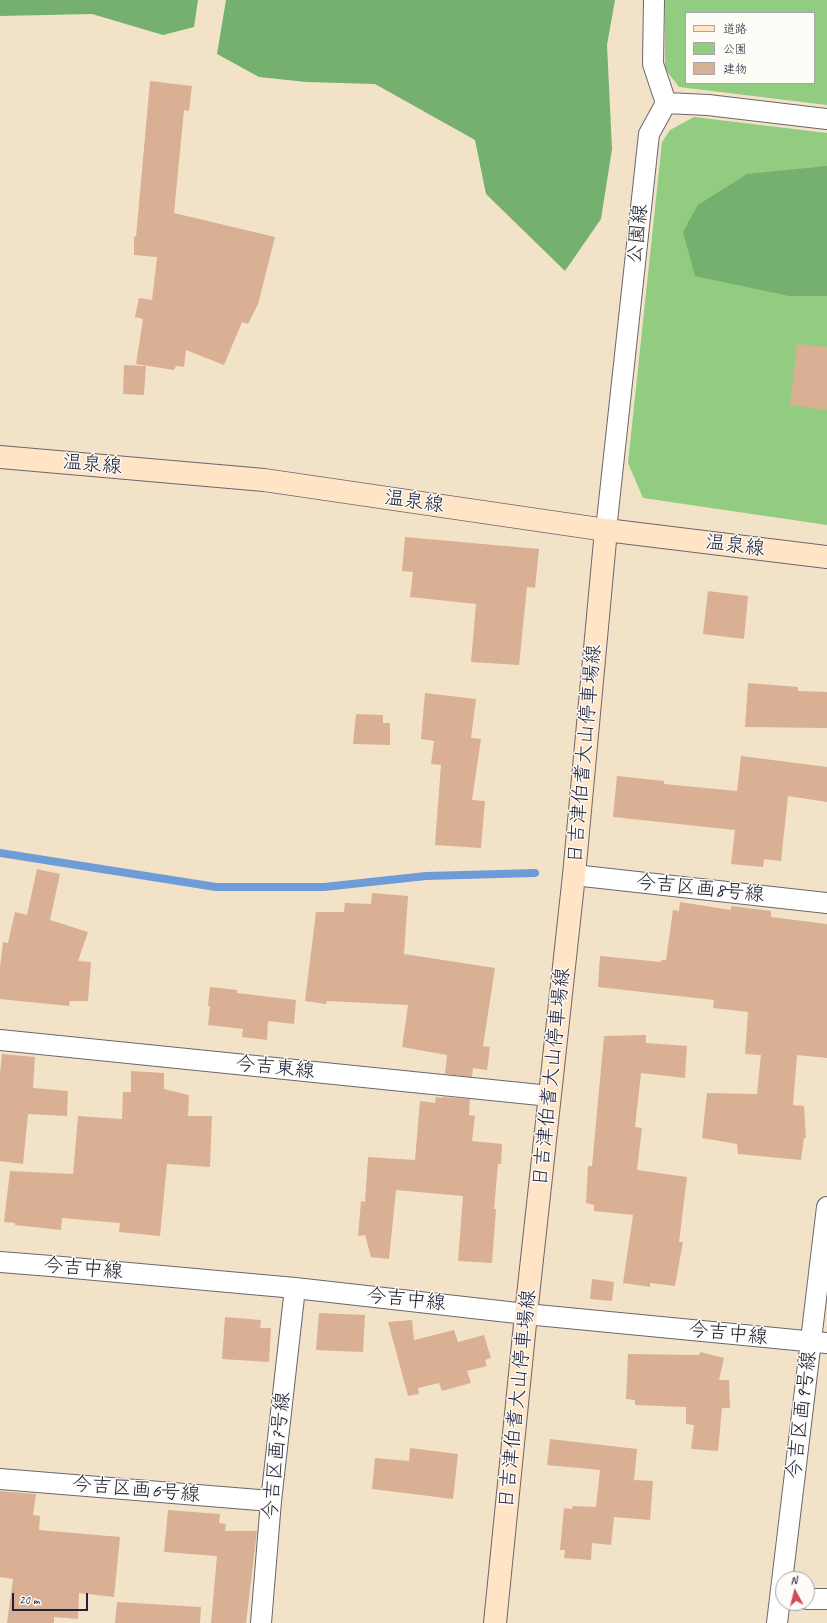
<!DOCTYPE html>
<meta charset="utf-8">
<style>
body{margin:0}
#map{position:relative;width:827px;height:1623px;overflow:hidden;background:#f2e3c8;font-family:Caveat,"Klee One",sans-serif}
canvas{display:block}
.legend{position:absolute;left:685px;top:12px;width:130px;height:72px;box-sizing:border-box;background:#fdfcf7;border:1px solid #a5a5ac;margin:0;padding:5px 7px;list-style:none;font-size:12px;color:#22223b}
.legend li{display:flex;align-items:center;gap:8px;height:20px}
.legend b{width:20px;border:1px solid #a5a5ac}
.north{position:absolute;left:775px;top:1571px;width:40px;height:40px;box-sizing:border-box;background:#fdfcf7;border:1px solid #a5a5ac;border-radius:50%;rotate:353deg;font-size:11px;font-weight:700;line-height:16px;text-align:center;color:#22223b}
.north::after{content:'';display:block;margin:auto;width:14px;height:18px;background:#d1495b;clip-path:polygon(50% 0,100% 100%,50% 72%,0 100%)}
.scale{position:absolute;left:12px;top:1593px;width:76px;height:18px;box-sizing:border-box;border:2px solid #22223b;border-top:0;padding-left:5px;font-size:12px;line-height:14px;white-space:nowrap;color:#22223b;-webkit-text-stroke:3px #fdfcf7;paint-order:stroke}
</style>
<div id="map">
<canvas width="827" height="1623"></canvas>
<ul class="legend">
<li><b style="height:5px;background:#ffe4c6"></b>道路</li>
<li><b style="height:11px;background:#92cc80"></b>公園</li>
<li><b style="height:11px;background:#d9b094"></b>建物</li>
</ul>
<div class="north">N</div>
<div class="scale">20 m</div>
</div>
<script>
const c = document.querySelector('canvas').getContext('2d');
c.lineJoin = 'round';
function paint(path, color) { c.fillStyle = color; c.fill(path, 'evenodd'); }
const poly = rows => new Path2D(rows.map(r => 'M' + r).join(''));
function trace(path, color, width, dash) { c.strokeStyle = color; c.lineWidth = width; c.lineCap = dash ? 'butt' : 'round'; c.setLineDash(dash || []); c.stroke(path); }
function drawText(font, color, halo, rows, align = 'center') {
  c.font = font + ' Caveat,"Klee One",sans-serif'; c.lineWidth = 3; c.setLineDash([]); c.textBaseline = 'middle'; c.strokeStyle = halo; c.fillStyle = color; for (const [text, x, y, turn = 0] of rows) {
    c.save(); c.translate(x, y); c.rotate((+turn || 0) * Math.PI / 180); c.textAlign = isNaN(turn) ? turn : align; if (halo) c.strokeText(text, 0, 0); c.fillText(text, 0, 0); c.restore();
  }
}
const green = poly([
 [665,0,827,0,827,105,679,87,665,69],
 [686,13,814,13,814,83,686,83],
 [694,117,827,133,827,525,643,498,628,463,662,142,670,130]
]);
const forest = poly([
 [0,0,198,0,194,27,163,35,92,14,0,16],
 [226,0,615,0,607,45,612,149,601,219,565,271,486,194,475,140,375,84,306,82,259,77,217,54],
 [827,166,827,296,789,296,695,276,683,232,698,205,747,174]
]);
const stream = poly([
 [0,853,216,887,324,887,426,876,535,873]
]);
const building = poly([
 [150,81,192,86,189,111,184,110,174,213,275,237,258,304,248,324,242,322,224,365,186,350,184,367,176,366,174,370,136,364,143,319,135,317,139,298,152,300,157,257,134,255,134,236,136,237],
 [797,344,827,347,827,410,790,405],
 [124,365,146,366,144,395,123,394],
 [405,537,539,549,535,588,527,587,519,665,471,662,476,604,410,597,413,572,402,571],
 [708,591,748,596,744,639,703,634],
 [748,683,798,687,798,691,827,692,827,728,745,727],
 [425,693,476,699,471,738,481,739,472,800,485,801,481,848,435,845,441,765,431,764,434,741,421,739],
 [356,714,383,715,383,723,390,723,390,745,353,744],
 [741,756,827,767,827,802,788,796,781,861,764,859,763,867,731,864,735,830,613,817,617,776,664,781,664,784,737,791],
 [37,869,60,874,50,920,88,932,78,961,91,962,88,1001,70,1001,69,1006,0,999,0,968,3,942,8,943,15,912,27,915],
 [372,893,408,896,404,954,495,968,483,1046,490,1047,487,1070,473,1068,472,1077,445,1074,447,1055,402,1047,408,1005,327,1001,326,1004,305,1001,316,912,344,912,345,903,371,904],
 [680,902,731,910,731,906,771,911,771,917,827,924,827,1058,797,1055,793,1105,804,1106,806,1138,804,1138,801,1160,738,1154,737,1144,702,1138,707,1093,757,1094,761,1055,745,1054,748,1012,713,1008,714,1000,598,987,600,956,661,962,661,960,666,960,673,910,679,911],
 [210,987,237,990,237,993,296,1000,294,1024,268,1021,267,1040,242,1037,243,1029,208,1025,210,1006,208,1006],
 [646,1035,646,1043,687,1046,685,1078,641,1073,635,1127,642,1128,637,1170,687,1177,679,1242,683,1242,675,1286,650,1283,650,1287,623,1283,633,1215,594,1211,594,1205,586,1203,588,1166,592,1166,604,1036],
 [2,1054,35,1057,33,1088,68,1091,67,1116,28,1114,23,1164,0,1161,0,1073],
 [131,1071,164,1073,164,1089,189,1095,188,1116,212,1116,210,1167,167,1164,160,1236,119,1232,120,1223,62,1218,61,1230,15,1225,15,1223,4,1222,10,1171,73,1174,78,1116,122,1119,123,1092,131,1092],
 [436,1097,442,1098,442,1097,470,1099,469,1115,475,1116,472,1141,502,1144,501,1164,498,1164,494,1209,496,1209,492,1263,458,1261,463,1196,396,1190,389,1259,371,1257,365,1235,358,1236,361,1201,365,1202,368,1157,415,1160,420,1101,435,1103],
 [592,1279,614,1282,612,1301,590,1299],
 [319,1313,365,1315,363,1352,316,1350],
 [225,1317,261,1320,260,1328,271,1328,269,1362,222,1359],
 [412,1320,414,1340,454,1330,458,1342,484,1335,491,1358,485,1360,487,1366,467,1371,471,1383,442,1391,439,1383,418,1388,419,1394,408,1396,388,1322],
 [700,1352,724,1358,719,1380,729,1380,730,1408,722,1408,718,1451,691,1449,694,1425,686,1424,686,1407,635,1405,635,1400,626,1399,628,1354,699,1355],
 [550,1439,637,1449,634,1480,653,1481,650,1520,614,1517,611,1545,592,1543,591,1560,564,1558,565,1550,560,1550,564,1508,572,1509,573,1506,596,1507,600,1470,547,1465],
 [410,1448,458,1454,453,1499,372,1489,375,1458,409,1461],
 [0,1491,36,1494,33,1515,40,1516,39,1530,120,1537,114,1597,79,1593,78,1619,54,1617,54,1623,7,1623,13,1579,0,1577],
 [168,1510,220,1514,219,1523,226,1524,225,1531,257,1531,246,1623,211,1623,217,1556,164,1552],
 [117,1602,201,1607,200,1623,115,1623]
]);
const street = poly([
 [654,0,653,64,666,103],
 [606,530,649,134,666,103,708,105,827,119],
 [574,875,827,903],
 [0,1040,550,1096],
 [0,1262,51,1266,295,1288,526,1314,827,1343],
 [0,1479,271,1501],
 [807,1599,827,1599],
 [261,1623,271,1501,295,1288],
 [777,1623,827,1207]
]);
const secondary = poly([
 [0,457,264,480,606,530,827,557],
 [495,1623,526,1314,574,875,606,530]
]);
const streetNames = [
 ["公園線",638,234,-84],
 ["温泉線",92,465,5],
 ["温泉線",414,502,8],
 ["温泉線",735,546,7],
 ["日吉津伯耆大山停車場線",585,754,-85],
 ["今吉区画8号線",700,889,6],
 ["今吉東線",275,1068,6],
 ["日吉津伯耆大山停車場線",552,1077,-84],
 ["今吉中線",83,1269,5],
 ["今吉中線",406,1300,6],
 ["今吉中線",728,1334,6],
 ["日吉津伯耆大山停車場線",518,1399,-84],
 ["今吉区画9号線",802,1415,-83],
 ["今吉区画7号線",277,1456,-84],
 ["今吉区画6号線",136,1490,5]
];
paint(green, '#92cc80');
paint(forest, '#75b06e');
trace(stream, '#6e9cd6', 8);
paint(building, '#d9b094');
trace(street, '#6b666c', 22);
trace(secondary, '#6b666c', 24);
trace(street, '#fff', 20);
trace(secondary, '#ffe4c6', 22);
drawText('20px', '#22223b', '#fdfcf7', streetNames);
</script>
